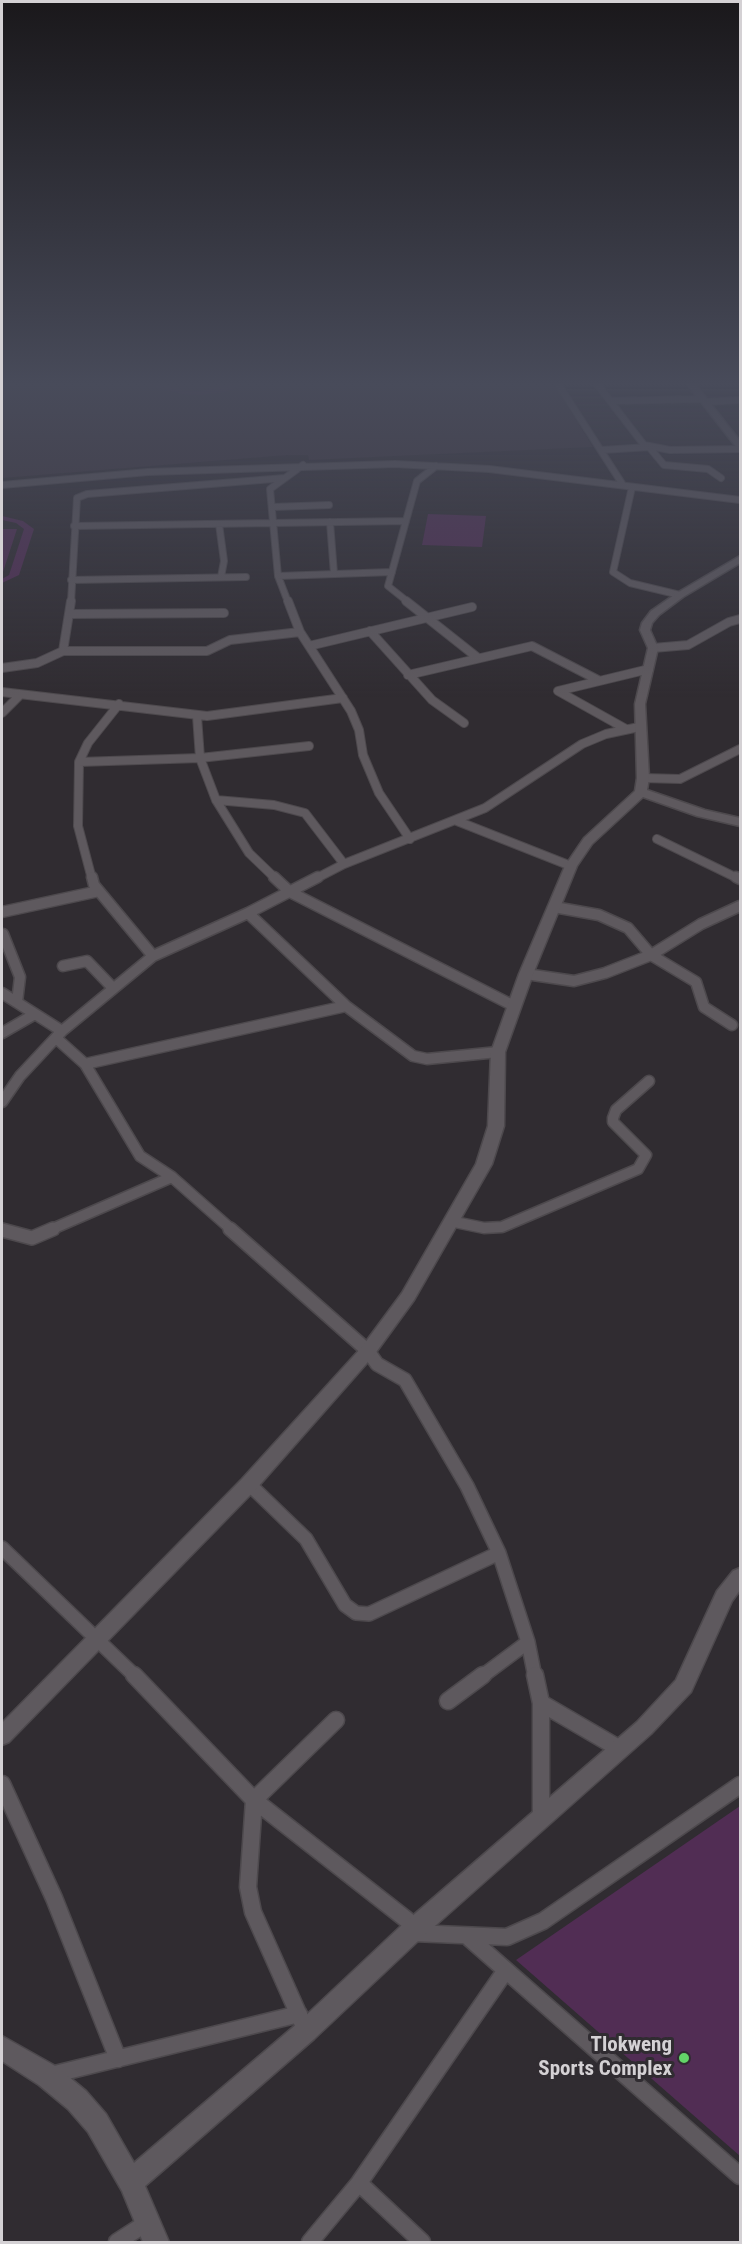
<!DOCTYPE html>
<style>
body{margin:0}
#map{position:relative;width:742px;height:2244px;overflow:hidden;background:#302c31;font-family:"Roboto Condensed",sans-serif}
canvas{display:block}
.frame{position:absolute;inset:0;border:3px solid #d4d1d4;pointer-events:none}
</style>
<div id="map">
<canvas width="742" height="2244"></canvas>
<div class="frame"></div>
</div>
<script>
const c = document.querySelector('canvas').getContext('2d');
c.lineJoin = 'round';
function paint(path, color) { c.fillStyle = color; c.fill(path, 'evenodd'); }
const poly = rows => new Path2D(rows.map(r => 'M' + r).join(''));
function trace(path, color, width, dash) { c.strokeStyle = color; c.lineWidth = width; c.lineCap = dash ? 'butt' : 'round'; c.setLineDash(dash || []); c.stroke(path); }
function drawText(font, color, halo, rows, align = 'center') {
  c.font = font + ' "Roboto Condensed",sans-serif'; c.lineWidth = 6; c.setLineDash([]); c.textBaseline = 'middle'; c.strokeStyle = halo; c.fillStyle = color; for (const [text, x, y, turn = 0] of rows) {
    c.save(); c.translate(x, y); c.rotate((+turn || 0) * Math.PI / 180); c.textAlign = isNaN(turn) ? turn : align; if (halo) c.strokeText(text, 0, 0); c.fillText(text, 0, 0); c.restore();
  }
}
const built = poly([
 [2,384,554,384,593,447,309,460,308,455,288,455,2,478]
]);
const green = poly([
 [144,384,161,384,182,390,200,391,230,384,244,384,226,392,200,395,182,394],
 [428,514,486,516,482,547,422,545],
 [2,516,23,521,34,529,19,575,2,583,2,579,9,575,24,529,16,523,2,520],
 [2,529,17,529,2,575],
 [740,1806,740,2156,516,1960]
]);
const streetFar4 = poly([
 [558,384,623,485],
 [597,384,644,445,670,450,740,449],
 [612,401,703,399],
 [705,402,740,400],
 [602,450,649,447,664,465,708,469,721,478],
 [2,485,148,472,395,464,489,469,740,500],
 [632,487,613,572,630,583,680,595],
 [273,507,329,505],
 [330,522,334,574],
 [219,524,224,561,221,577],
 [74,526,406,521],
 [278,576,392,572],
 [71,580,246,577],
 [71,602,77,498,87,494,285,478],
 [288,602,278,576,270,489,303,465],
 [408,602,388,586,417,481,436,466]
]);
const streetFar3 = poly([
 [288,601,300,632,351,711,359,730,363,755,379,793,410,839],
 [406,601,478,658],
 [70,614,224,613],
 [370,631,432,700,464,723],
 [309,646,472,607],
 [653,648,688,645,729,622,740,619],
 [63,651,207,651,230,640,300,632],
 [2,668,37,663,63,651,71,601],
 [408,675,532,646,598,680],
 [2,692,207,716,343,698],
 [2,713,20,695],
 [197,716,200,758,216,800,249,853,276,879],
 [626,729,558,691,649,669],
 [79,762,200,758,309,746],
 [643,778,680,779,740,749],
 [216,800,274,805,305,813,344,864],
 [457,821,571,866],
 [657,839,739,879],
 [92,879,78,826,79,762,88,743,119,704],
 [315,879,344,864,485,808,582,744,606,734,639,727]
]);
const streetFar2 = poly([
 [92,877,94,885,153,956],
 [274,877,290,892,514,1006],
 [736,877,740,879],
 [554,907,599,915,628,928,651,955,696,982,704,1007,732,1025],
 [2,912,99,891],
 [248,913,346,1006,413,1056,427,1059,498,1052],
 [3,934,20,977,17,1002],
 [63,966,87,961,113,988],
 [526,974,574,981,605,973,651,955,701,924,740,906],
 [2,993,62,1031],
 [2,1033,35,1014],
 [56,1038,85,1064,140,1156,172,1177,232,1230],
 [85,1064,346,1006],
 [2,1102,20,1076,62,1031,153,956,248,913,318,877],
 [450,1221,484,1228,502,1227,638,1169,646,1155,613,1122,613,1118,616,1110,649,1081],
 [50,1230,172,1177]
]);
const streetFar1 = poly([
 [230,1229,368,1351,377,1364,405,1380,467,1486,499,1553,528,1642,535,1677],
 [2,1230,32,1238,53,1229],
 [249,1484,306,1539,345,1605,356,1613,369,1614,499,1553],
 [2,1548,136,1677],
 [481,1677,528,1642]
]);
const street = poly([
 [134,1675,254,1800,416,1927],
 [535,1675,541,1703,541,1818],
 [448,1701,483,1675],
 [541,1703,620,1749],
 [2,1784,54,1898,118,2059],
 [413,1933,507,1937,543,1921,740,1785],
 [467,1936,740,2176],
 [306,2031,253,1912,248,1887,254,1800,336,1720],
 [51,2075,299,2014],
 [359,2183,422,2242],
 [117,2242,148,2222],
 [310,2242,359,2183,506,1970]
]);
const secondary = poly([
 [687,384,695,384,740,441,740,448,737,448,687,384],
 [740,556,740,563,683,597,659,615,652,623,650,630,658,648,645,704,649,778,647,790,705,810,740,818,740,826,697,816,643,797,592,844,577,866,533,974,505,1052,504,1126,492,1164,414,1300,374,1355,256,1489,9,1742,2,1745,2,1723,242,1479,362,1347,402,1293,476,1164,488,1126,491,1052,519,974,565,866,584,838,635,791,637,778,635,704,648,648,640,630,642,623,651,611,677,593,740,556],
 [740,1568,740,1590,732,1601,691,1692,651,1734,418,1941,314,2039,145,2186,169,2242,143,2242,122,2191,88,2132,68,2109,39,2085,2,2061,2,2036,57,2067,86,2091,106,2114,134,2163,298,2023,402,1925,637,1722,676,1680,717,1591,733,1571,740,1568]
]);
const markers = [
 [684,2058,6,"#63d468"]
];
const nearPoinames = [
 ["Tlokweng",672,2046],
 ["Sports Complex",672,2070]
];
paint(built, '#3c333c');
paint(green, '#512d54');
trace(streetFar4, '#4d494d', 8);
trace(streetFar3, '#4d494d', 10);
trace(streetFar2, '#4d494d', 13);
trace(streetFar1, '#4d494d', 16);
trace(street, '#4d494d', 19);
trace(secondary, '#4d494d', 3);
trace(streetFar4, '#5e595e', 6);
trace(streetFar3, '#5e595e', 8);
trace(streetFar2, '#5e595e', 10);
trace(streetFar1, '#5e595e', 13);
trace(street, '#5e595e', 16);
paint(secondary, '#5e595e');
const sky = c.createLinearGradient(0, 0, 0, 698);
sky.addColorStop(0, '#1a181b');
sky.addColorStop(0.55, '#484b5a');
sky.addColorStop(1, '#484b5a00');
c.fillStyle = sky;
c.fillRect(0, 0, 742, 698);
for (const [x, y, r, color] of markers) { const dot = new Path2D(); dot.arc(x, y, r, 0, 2 * Math.PI); c.fillStyle = color; c.fill(dot); trace(dot, '#302c31', 2); }
drawText('bold 21px', '#d4d1d4', '#302c31', nearPoinames, 'right');
</script>
